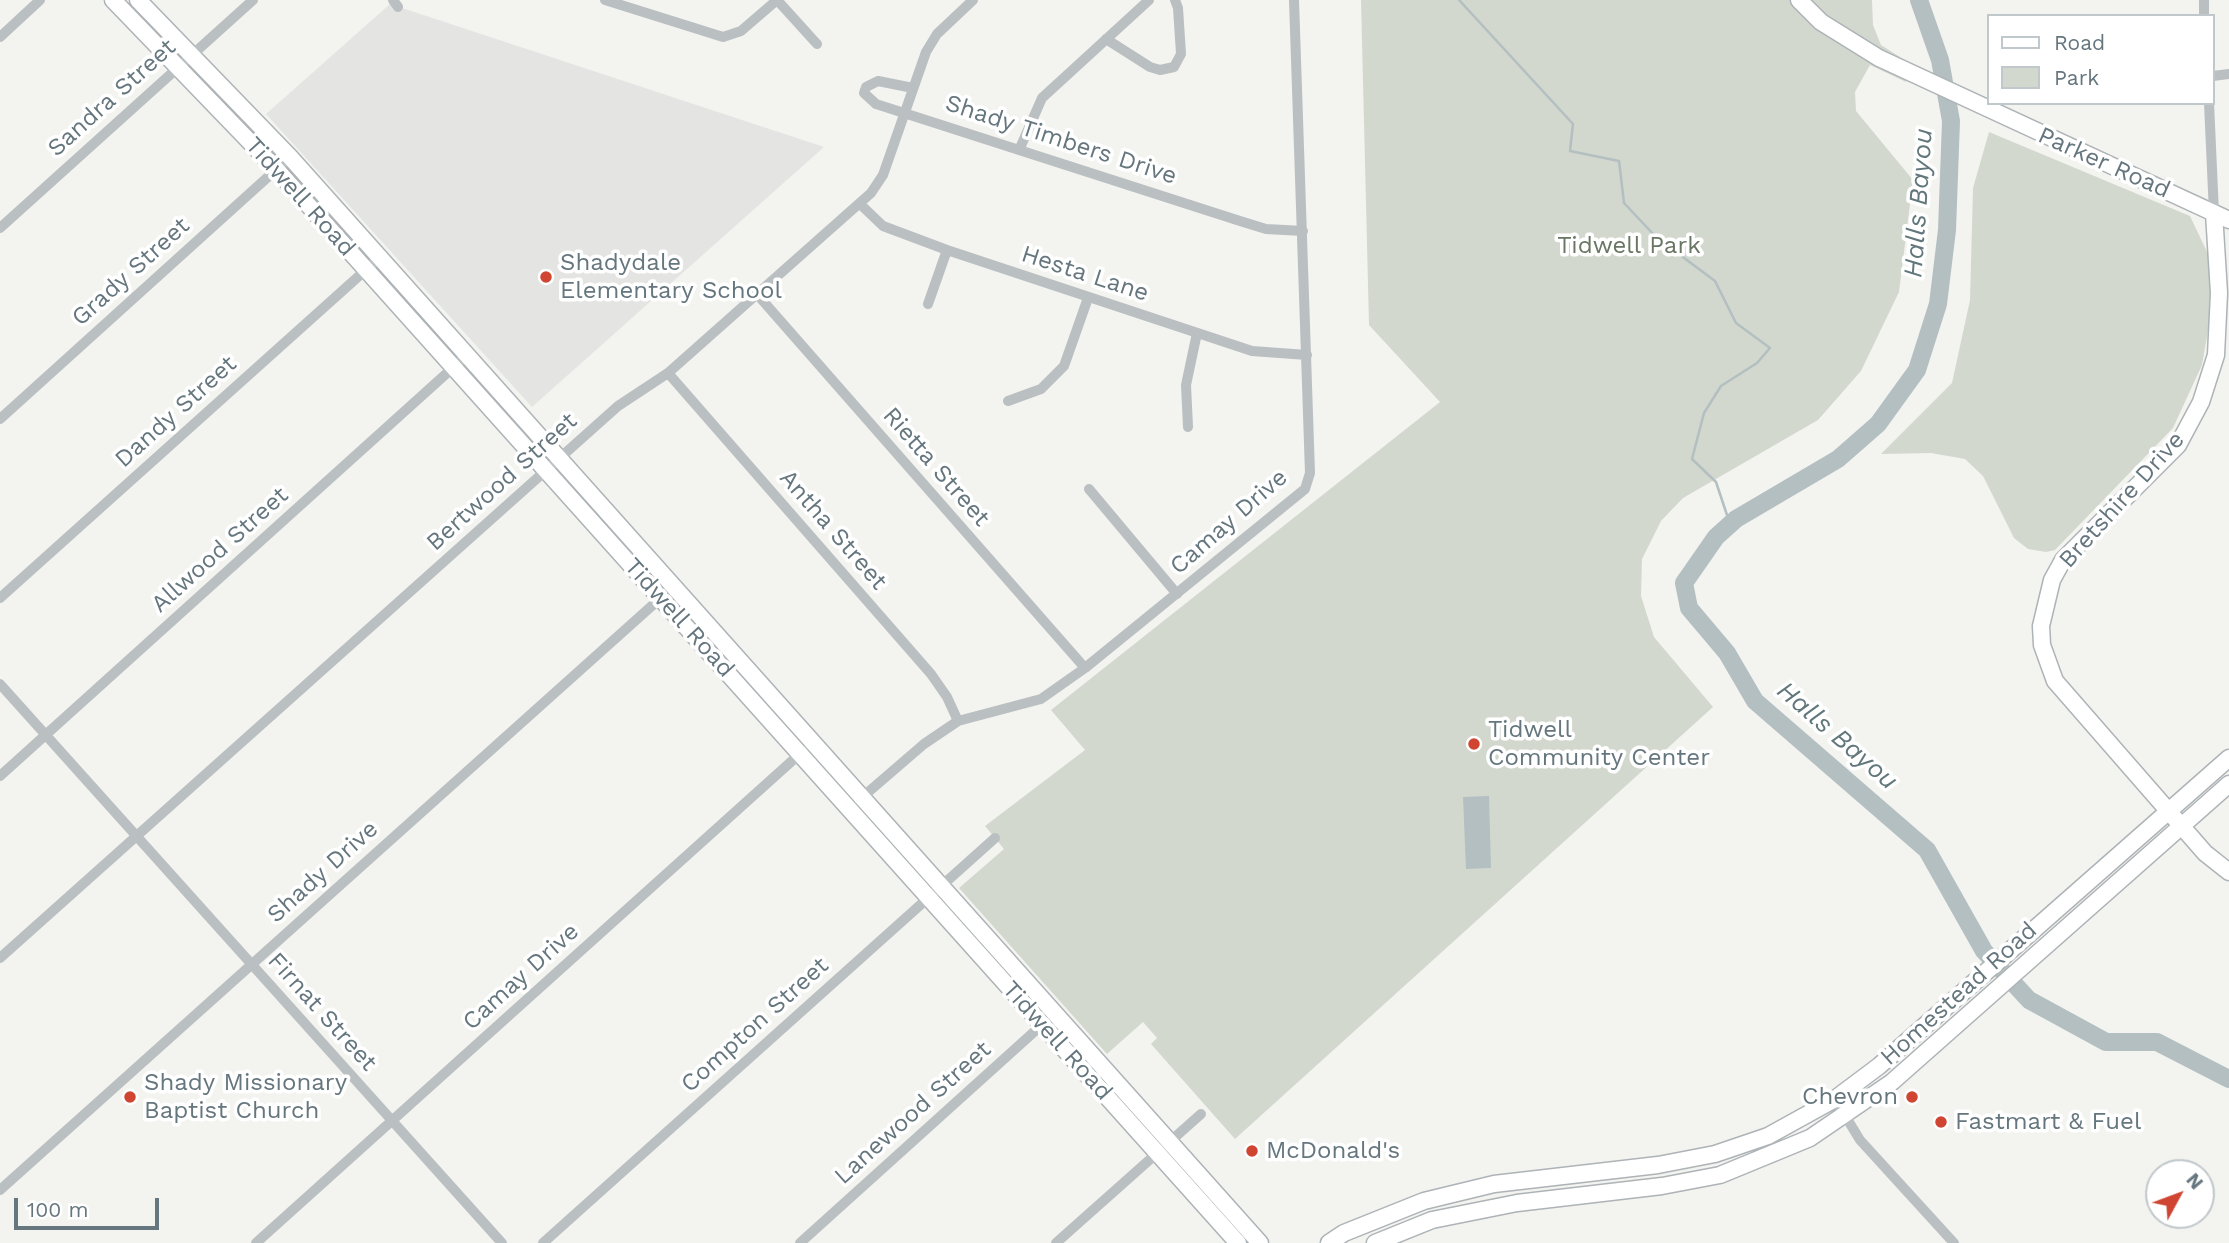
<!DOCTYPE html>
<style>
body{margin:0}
#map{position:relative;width:2229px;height:1243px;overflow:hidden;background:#f3f3f0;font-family:"Work Sans",sans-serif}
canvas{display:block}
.legend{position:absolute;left:1987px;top:14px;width:228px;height:91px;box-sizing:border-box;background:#fff;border:2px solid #c1c8cb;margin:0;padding:9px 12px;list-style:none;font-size:21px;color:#65767e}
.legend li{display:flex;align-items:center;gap:14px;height:35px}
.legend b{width:35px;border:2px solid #c1c8cb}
.north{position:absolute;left:2145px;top:1159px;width:70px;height:70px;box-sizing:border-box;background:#fff;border:2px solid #c1c8cb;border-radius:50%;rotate:49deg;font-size:19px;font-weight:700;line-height:28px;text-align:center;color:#65767e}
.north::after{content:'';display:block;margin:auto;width:24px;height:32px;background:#d04532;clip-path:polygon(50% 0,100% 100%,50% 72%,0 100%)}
.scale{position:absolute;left:14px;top:1198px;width:145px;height:32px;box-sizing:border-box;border:4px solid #65767e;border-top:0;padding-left:9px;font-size:21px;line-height:24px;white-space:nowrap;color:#65767e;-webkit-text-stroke:5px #fff;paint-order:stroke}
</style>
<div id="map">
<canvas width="2229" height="1243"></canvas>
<ul class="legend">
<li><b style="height:9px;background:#fff"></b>Road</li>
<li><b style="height:19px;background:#d3d8cf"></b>Park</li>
</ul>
<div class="north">N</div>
<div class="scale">100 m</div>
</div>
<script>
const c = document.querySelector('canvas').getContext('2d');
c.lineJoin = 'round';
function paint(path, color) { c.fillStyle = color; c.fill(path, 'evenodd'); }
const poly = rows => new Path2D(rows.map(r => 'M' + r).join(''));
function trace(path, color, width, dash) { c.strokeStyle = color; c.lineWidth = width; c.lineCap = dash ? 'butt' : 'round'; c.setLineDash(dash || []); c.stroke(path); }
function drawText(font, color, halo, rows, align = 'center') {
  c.font = font + ' "Work Sans",sans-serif'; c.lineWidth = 7; c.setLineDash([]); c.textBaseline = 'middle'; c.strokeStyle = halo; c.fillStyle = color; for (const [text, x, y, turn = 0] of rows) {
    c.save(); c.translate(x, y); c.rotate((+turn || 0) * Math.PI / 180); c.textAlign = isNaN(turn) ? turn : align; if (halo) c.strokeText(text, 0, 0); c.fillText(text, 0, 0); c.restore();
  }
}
const built = poly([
 [390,4,824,147,532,407,266,114]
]);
const green = poly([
 [1361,0,1872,0,1873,25,1881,45,1911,64,1906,82,1870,65,1855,92,1856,111,1913,180,1899,292,1861,371,1818,420,1683,498,1661,521,1642,559,1641,596,1654,637,1713,707,1235,1139,1151,1044,1157,1038,1143,1022,1107,1054,959,888,1004,849,985,826,1085,750,1051,710,1440,402,1369,325],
 [1989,132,2190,216,2209,256,2211,314,2202,365,2173,428,2055,550,2046,552,2028,549,2014,538,1983,476,1965,459,1931,453,1881,454,1952,383,1970,300,1973,188]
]);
const water = poly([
 [1489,796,1491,868,1466,869,1463,797]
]);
const stream = poly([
 [1459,0,1573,124,1570,151,1619,161,1624,203,1656,237,1715,281,1736,323,1770,348,1757,363,1721,386,1704,413,1692,459,1716,482,1730,524]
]);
const river = poly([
 [1919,0,1940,60,1951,121,1947,230,1938,304,1917,370,1878,424,1838,459,1736,519,1716,537,1684,583,1689,608,1727,653,1755,701,1927,850,1984,951,2029,1000,2106,1042,2157,1042,2229,1079]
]);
const street = poly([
 [393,0,398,7],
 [605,0,723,37,741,31,777,0,817,44],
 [2204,16,2204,0],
 [0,37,40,0],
 [1106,39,1150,67,1160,70,1174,67,1181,54,1178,8,1175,0],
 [2213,76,2229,74],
 [913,88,878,81,866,87,864,93,876,104,1240,221,1266,229,1303,231],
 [2209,103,2214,213],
 [1020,148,1042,98,1149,0],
 [860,204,883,226,947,250,1252,351,1307,355],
 [0,228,253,0],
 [756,293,1085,668],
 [928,304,947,250],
 [668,373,931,674,947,697,958,721],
 [1008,401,1041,389,1064,366,1088,298],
 [0,419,290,157],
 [1188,427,1186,385,1197,333],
 [1089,489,1177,594],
 [0,598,379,258],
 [0,684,502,1243],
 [0,776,467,355],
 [859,800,924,744,958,721,1041,699,1085,668,1305,489,1310,473,1294,0],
 [0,958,618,406,668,373,871,193,883,175,926,52,937,34,973,0],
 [1835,1099,1860,1140,1954,1243],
 [0,1190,674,586],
 [256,1243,803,751],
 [543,1243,995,838],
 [800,1243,1045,1022],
 [1056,1243,1201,1114]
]);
const secondary = poly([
 [113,0,276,169,1238,1243],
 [138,0,290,157,1260,1243],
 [1799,0,1821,22,1879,58,2229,220],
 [2214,213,2219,293,2216,355,2201,402,2178,445,2063,560,2052,580,2041,626,2042,645,2055,681,2205,853,2229,872],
 [1329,1243,1344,1233,1424,1201,1494,1184,1658,1165,1715,1154,1768,1136,1835,1099,1879,1066,2229,758],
 [1375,1243,1432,1220,1517,1203,1662,1186,1720,1175,1810,1138,1892,1082,2229,784]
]);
const markers = [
 [546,277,7,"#d04532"],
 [1474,744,7,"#d04532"],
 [130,1097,7,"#d04532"],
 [1912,1097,7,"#d04532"],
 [1941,1122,7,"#d04532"],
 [1252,1151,7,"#d04532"]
];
const streetNames = [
 ["Sandra Street",112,98,-42],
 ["Shady Timbers Drive",1061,140,18],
 ["Parker Road",2104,163,24],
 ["Tidwell Road",300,197,48],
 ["Grady Street",131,272,-42],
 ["Hesta Lane",1085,274,18],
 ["Dandy Street",176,412,-42],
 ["Rietta Street",936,467,49],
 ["Bertwood Street",502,482,-42],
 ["Bretshire Drive",2122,500,-48],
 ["Camay Drive",1229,522,-41],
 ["Antha Street",833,530,49],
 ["Allwood Street",220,550,-42],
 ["Tidwell Road",679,618,48],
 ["Shady Drive",323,872,-42],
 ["Camay Drive",521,977,-42],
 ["Homestead Road",1959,994,-42],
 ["Firnat Street",322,1012,48],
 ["Compton Street",755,1025,-42],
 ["Tidwell Road",1057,1041,48],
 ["Lanewood Street",913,1113,-42]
];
const parkNames = [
 ["Tidwell Park",1629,246]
];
const poiNames = [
 ["Shadydale",560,263],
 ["Elementary School",560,291],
 ["Tidwell",1488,730],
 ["Community Center",1488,758],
 ["Shady Missionary",144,1083],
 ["Baptist Church",144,1111],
 ["Chevron",1898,1097,"right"],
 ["Fastmart & Fuel",1955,1122],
 ["McDonald's",1266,1151]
];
const waterNames = [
 ["Halls Bayou",1919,203,-86],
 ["Halls Bayou",1837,736,41]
];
paint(built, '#e4e4e3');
paint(green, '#d3d8cf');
paint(water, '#b3bfc1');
trace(stream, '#b3bfc1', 2.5);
trace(river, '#b3bfc1', 18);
trace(secondary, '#adb3b6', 19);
trace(street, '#babfc1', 10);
trace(secondary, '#fff', 16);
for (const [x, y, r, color] of markers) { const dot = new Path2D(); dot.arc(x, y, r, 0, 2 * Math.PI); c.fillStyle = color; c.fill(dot); trace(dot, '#fff', 2.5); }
drawText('24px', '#65767e', '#fff', streetNames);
drawText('24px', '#697663', '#fff', parkNames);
drawText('24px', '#65767e', '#fff', poiNames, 'left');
drawText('italic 26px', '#61777b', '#fff', waterNames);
</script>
